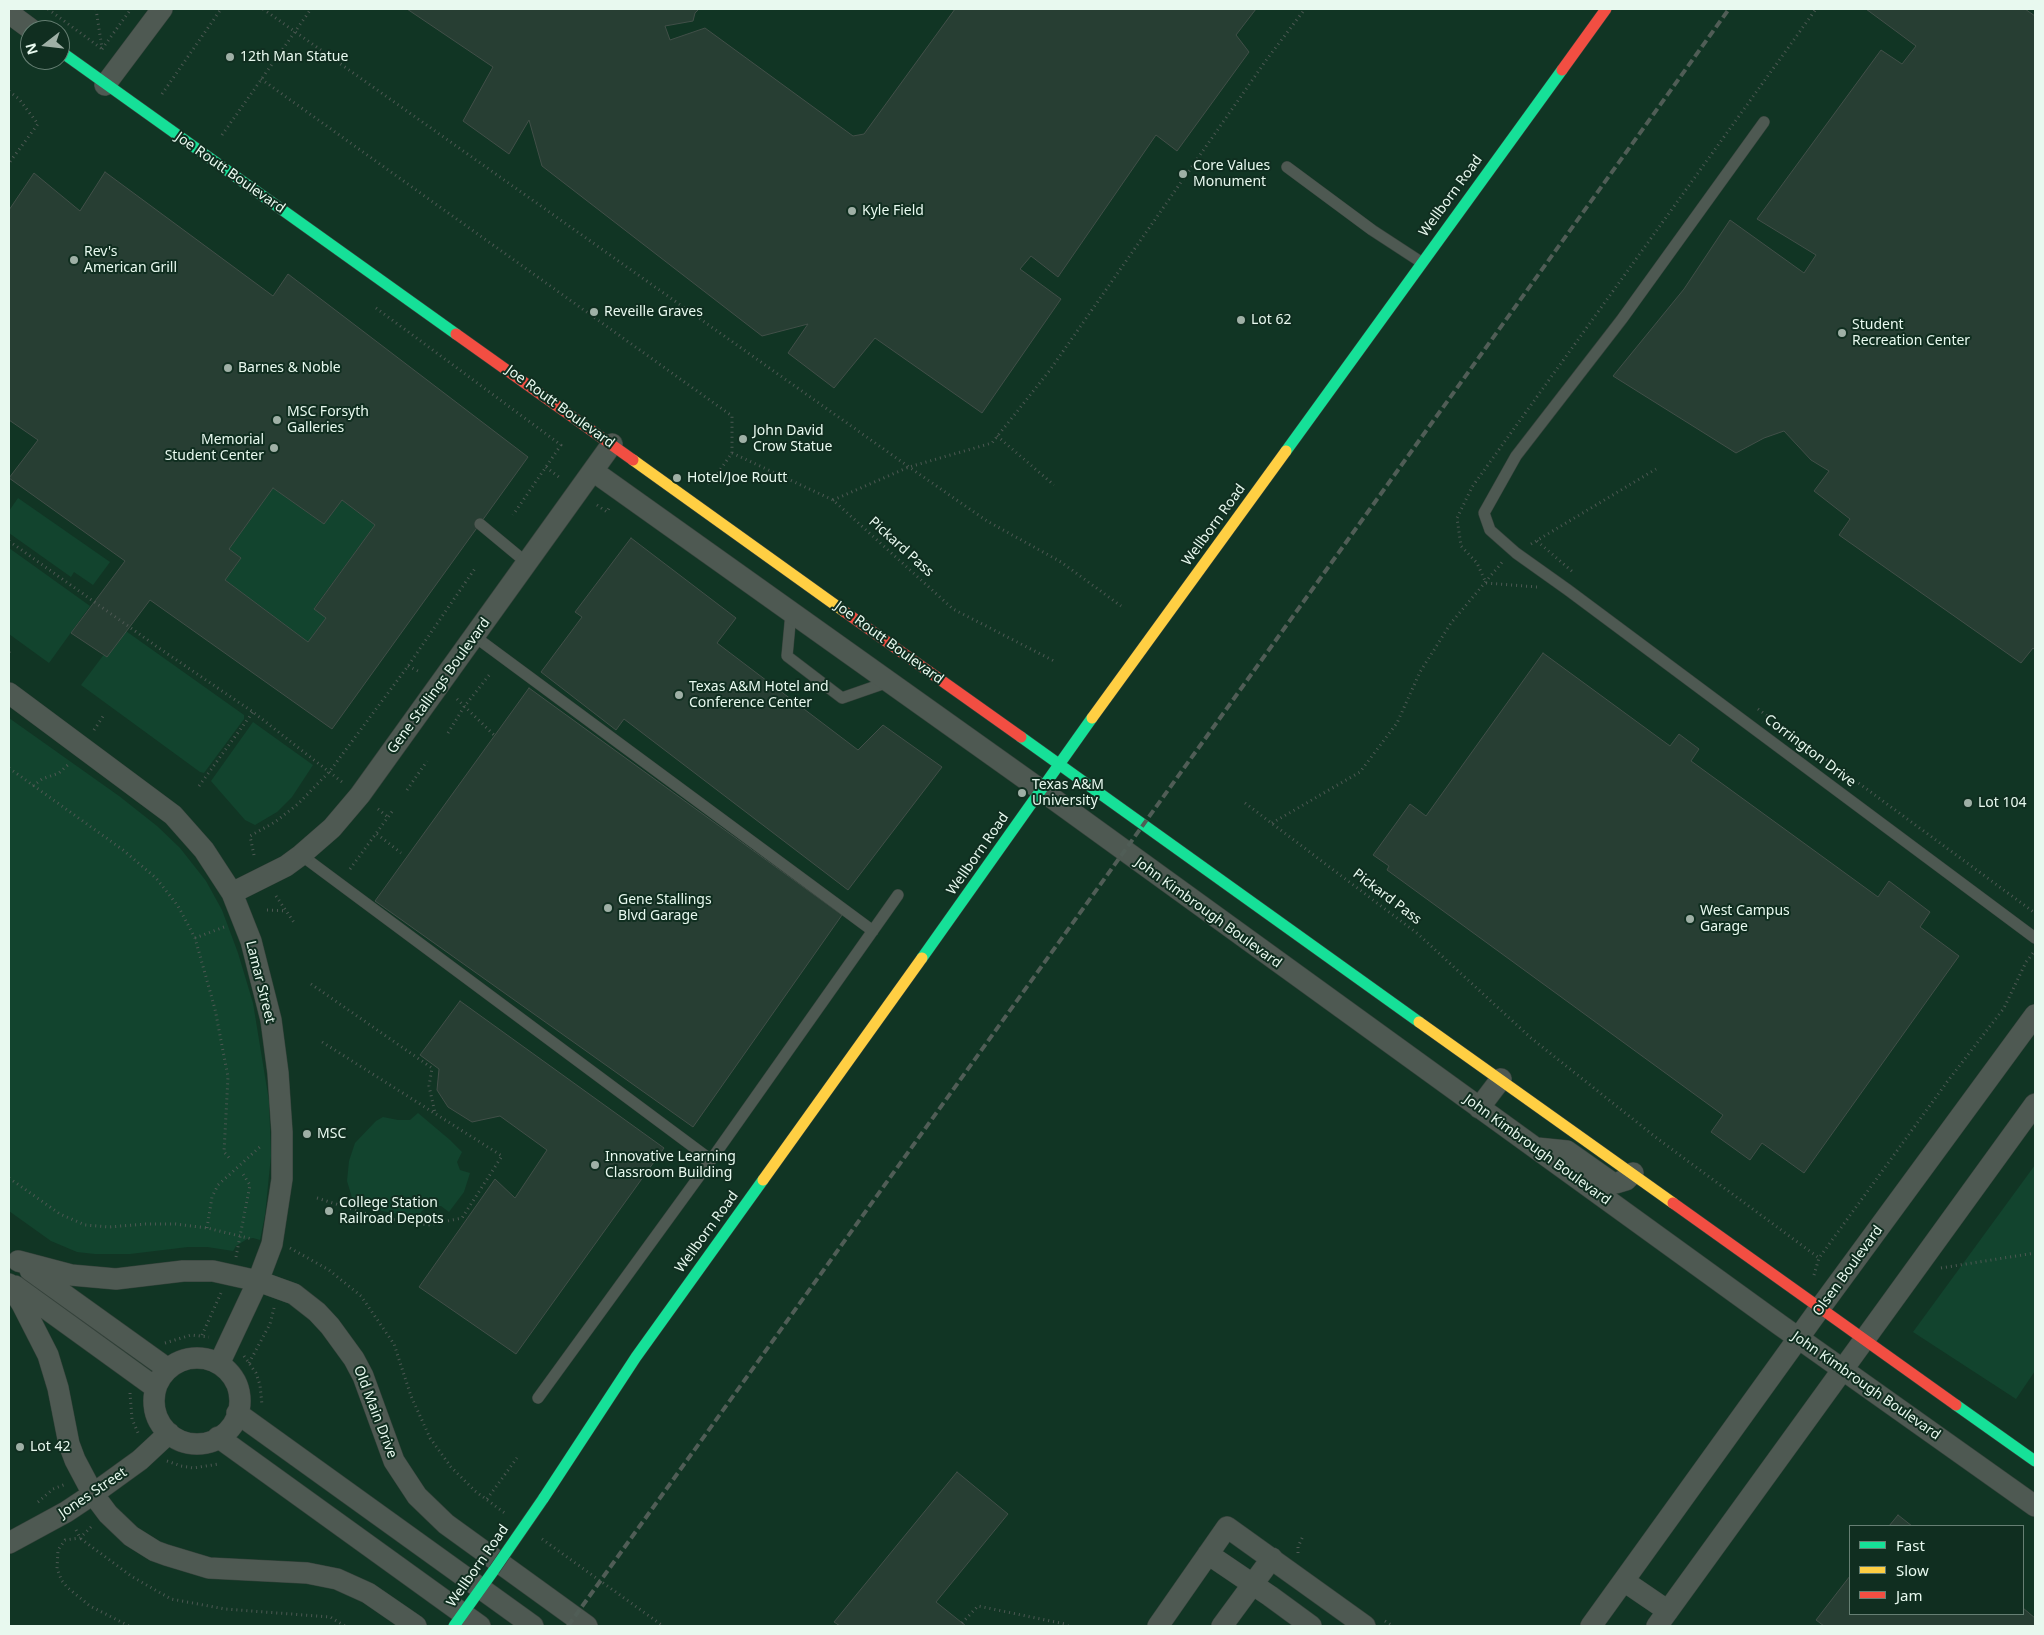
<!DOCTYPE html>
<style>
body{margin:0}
#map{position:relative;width:2044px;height:1635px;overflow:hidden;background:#17271f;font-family:"Noto Sans",sans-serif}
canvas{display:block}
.frame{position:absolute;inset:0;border:10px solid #e8f9ef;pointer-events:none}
.legend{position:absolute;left:1849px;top:1525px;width:175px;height:90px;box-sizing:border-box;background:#102e20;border:1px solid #667f73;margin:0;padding:6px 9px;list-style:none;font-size:15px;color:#e8f9ef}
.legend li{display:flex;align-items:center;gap:10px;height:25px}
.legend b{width:25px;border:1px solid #667f73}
.north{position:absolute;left:20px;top:20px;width:50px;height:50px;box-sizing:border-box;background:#102e20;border:1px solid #667f73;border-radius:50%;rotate:254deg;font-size:14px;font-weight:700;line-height:20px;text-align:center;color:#e8f9ef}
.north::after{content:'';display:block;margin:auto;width:18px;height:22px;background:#9fb0a6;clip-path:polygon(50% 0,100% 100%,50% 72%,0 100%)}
</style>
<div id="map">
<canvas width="2044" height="1635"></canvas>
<div class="frame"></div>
<ul class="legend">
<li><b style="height:6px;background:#16e098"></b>Fast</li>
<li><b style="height:6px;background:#ffcf43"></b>Slow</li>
<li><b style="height:6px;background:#f24e42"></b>Jam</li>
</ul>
<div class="north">N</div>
</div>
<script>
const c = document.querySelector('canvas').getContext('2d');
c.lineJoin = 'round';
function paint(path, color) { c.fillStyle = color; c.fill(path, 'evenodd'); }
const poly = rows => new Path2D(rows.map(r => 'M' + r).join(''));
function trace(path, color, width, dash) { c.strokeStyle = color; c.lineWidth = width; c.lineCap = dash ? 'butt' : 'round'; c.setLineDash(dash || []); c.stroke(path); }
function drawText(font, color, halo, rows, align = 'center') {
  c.font = font + ' "Noto Sans",sans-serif'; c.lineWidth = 4; c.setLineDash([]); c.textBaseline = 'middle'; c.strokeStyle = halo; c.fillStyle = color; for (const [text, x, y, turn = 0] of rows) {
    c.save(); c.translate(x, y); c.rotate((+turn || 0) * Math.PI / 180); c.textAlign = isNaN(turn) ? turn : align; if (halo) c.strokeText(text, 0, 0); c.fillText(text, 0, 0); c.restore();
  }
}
const built = poly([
 [9,9,2035,9,2035,1626,9,1626],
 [30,30,60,30,60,60,30,60],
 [1850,1526,2023,1526,2023,1614,1850,1614]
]);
const green = poly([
 [273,488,324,524,342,500,375,525,314,608,326,618,308,642,225,580,241,558,229,549],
 [18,498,110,562,93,585,74,572,71,577,9,533,9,511],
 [9,548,90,606,49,663,9,634],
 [123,629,244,715,244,719,204,773,200,772,81,685],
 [9,718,119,796,157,826,180,848,206,881,222,910,238,953,253,1003,269,1101,271,1156,265,1215,260,1240,253,1238,247,1239,236,1246,233,1251,207,1247,188,1247,130,1254,95,1254,77,1252,51,1241,9,1211],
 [253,722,313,765,292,797,277,812,255,825,245,820,211,781],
 [418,1113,450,1140,462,1152,457,1162,460,1170,470,1173,464,1192,449,1212,441,1206,427,1206,421,1212,420,1218,382,1211,353,1201,347,1181,349,1161,355,1143,376,1121,383,1117,398,1120,410,1120],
 [2035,1165,2035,1371,2016,1399,1913,1332]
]);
const building = poly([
 [407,9,699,9,695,13,693,21,665,26,670,40,705,28,853,136,864,134,955,9,1256,9,1236,35,1249,52,1177,151,1156,135,1058,277,1031,256,1020,269,1061,299,982,413,875,338,834,388,788,353,808,324,762,336,542,166,529,120,509,154,463,121,493,67,407,9],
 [1866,9,2025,9,2035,16,2035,650,2033,648,2021,663,1839,535,1850,519,1814,491,1829,471,1811,460,1784,431,1764,438,1736,453,1613,376,1684,289,1730,220,1804,273,1816,255,1757,219,1881,50,1902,64,1916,46,1866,9],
 [105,172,273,296,288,274,528,457,332,729,150,600,107,657,71,633,125,561,9,478,38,440,9,420,9,210,34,173,80,211,105,172],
 [273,488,324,524,342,500,375,525,314,609,326,618,308,642,225,580,241,558,229,549,273,488],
 [631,538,736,618,717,643,858,750,883,725,942,767,848,890,624,719,616,730,541,672,582,617,575,612,631,538],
 [1543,653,1670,746,1679,734,1699,749,1691,761,1878,897,1889,881,1930,912,1920,927,1959,956,1804,1173,1762,1143,1750,1160,1711,1132,1723,1115,1387,870,1389,866,1373,855,1410,804,1426,816,1543,653],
 [529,688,842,915,693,1127,375,901,529,688],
 [460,1001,664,1148,516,1354,419,1287,495,1179,515,1198,547,1150,500,1116,472,1122,448,1107,437,1090,439,1069,420,1055,460,1001],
 [957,1472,1008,1514,936,1602,966,1626,840,1626,834,1622,957,1472],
 [1898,1515,1912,1526,1889,1526,1898,1515],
 [1850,1576,1850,1614,2023,1614,2023,1608,2035,1618,2035,1626,1824,1626,1816,1620,1850,1576]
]);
const path = poly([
 [48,9,102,49],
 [96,9,102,48],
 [263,9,909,467,987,521,1061,562,1121,606],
 [102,49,131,9],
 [261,79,732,416,732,453,710,484,708,482],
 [9,91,19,99,38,124,9,163],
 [162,94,221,9],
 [222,135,311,9],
 [376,308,561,445,513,515],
 [997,436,1054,485],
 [732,453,833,500,953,609,1054,661],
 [546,467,560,478],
 [833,500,909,467,992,443,1050,370,1267,59,1305,9],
 [597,505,607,512,609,508],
 [9,541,156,646,253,712,342,782],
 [1537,541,1574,573],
 [1531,544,1656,469],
 [1537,587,1486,583,1477,563,1461,546,1457,518,1472,487,1816,9],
 [9,652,12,648],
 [408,666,420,672],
 [457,699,495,736],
 [1758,709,2035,913],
 [94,730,104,715],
 [448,733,464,707,490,674],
 [9,768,123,850,156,878,178,906,195,938,215,1009,228,1077,224,1152,231,1160],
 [33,786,42,779,59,773,70,763],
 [199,786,253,712],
 [407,790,427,761],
 [1245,803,1418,934,1531,1038,1658,1139,1819,1258],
 [378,809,389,818],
 [1272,823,1360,772,1397,723,1420,672,1451,623,1504,560],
 [377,834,401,853],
 [254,855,250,836,275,822,298,804,330,771,408,666,476,567],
 [350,869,394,809],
 [276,896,295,924],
 [267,910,286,911],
 [195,938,224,927],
 [311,984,432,1068,429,1086,435,1113],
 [9,1178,60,1214,85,1225,109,1227,146,1224,176,1224,207,1228,252,1239],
 [317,1198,377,1217,428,1225,462,1218,502,1156,319,1040],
 [207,1228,212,1197,218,1185,262,1145],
 [290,1248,329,1270,361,1296,394,1344,411,1396,430,1438,451,1467,475,1491,506,1514],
 [236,1257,250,1185,243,1174],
 [1941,1268,2035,1253],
 [1814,1275,1819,1258,1947,1082,2004,1008,2026,962,2033,953],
 [202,1335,221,1293],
 [165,1343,191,1335,209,1337],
 [244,1356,256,1373,260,1385,262,1405],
 [249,1363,270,1324,274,1308],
 [130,1393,132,1419,139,1435],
 [167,1461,181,1466,193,1468,219,1464],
 [487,1499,517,1458],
 [38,1502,53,1489,66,1484],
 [91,1527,80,1538,65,1540,58,1550,57,1569,62,1581,68,1588,90,1606,129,1626],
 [76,1530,80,1538,131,1576,171,1599,225,1609,330,1617,345,1626],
 [542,1539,663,1626],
 [1298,1553,1298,1547,1303,1536],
 [1385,1621,1393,1626],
 [962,1623,978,1606,1065,1624,1068,1626]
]);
const lane = poly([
 [1764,122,1622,319,1516,456,1484,513,1490,530,1516,553,1568,590,2035,938],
 [1287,167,1372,230,1421,262],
 [480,524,527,563],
 [791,613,787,656,842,698,888,682],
 [474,636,873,931],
 [301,855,711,1160],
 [538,1398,711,1160,898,895]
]);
const street = poly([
 [9,13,32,30],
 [105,85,162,9],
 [593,471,1041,790,1780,1325,2035,1506],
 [9,693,173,815,204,850,232,893,251,941,271,1020,278,1073,282,1132,282,1179,272,1244,258,1281,219,1364],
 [232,893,286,866,301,855,332,828,360,795,612,444],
 [1479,1108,1501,1079],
 [1537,1148,1567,1151,1611,1182,1616,1183,1626,1180,1633,1173],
 [18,1261,71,1275,116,1279,183,1271,213,1271,258,1281,294,1294,317,1312,330,1326,354,1359,363,1376,394,1461,417,1496,446,1524,587,1626],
 [30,1270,168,1369],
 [9,1284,22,1304,48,1355,58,1388,69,1444,75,1460,93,1494,108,1514,131,1536,155,1551,166,1555,209,1568,307,1573,337,1579,368,1593,416,1626],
 [15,1286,156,1388],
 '154 1401a43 43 0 1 1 86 0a43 43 0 1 1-86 0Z',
 [237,1413,533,1626],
 [218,1437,480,1626],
 [9,1543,66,1512,93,1494,140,1460,169,1433],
 [1208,1554,1270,1596,1311,1626],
 [1624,1581,1668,1611],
 [1158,1626,1227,1527,1365,1626],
 [1222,1626,1272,1558],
 [1591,1626,1820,1308,2035,1015],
 [1657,1626,2035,1104]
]);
const fast = poly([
 [60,51,456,334],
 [1286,451,1562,70],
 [1021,737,1419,1022],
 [922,958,1092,718],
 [1956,1405,2035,1461],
 [543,1499,636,1357,763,1180],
 [454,1626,494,1570]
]);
const slow = poly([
 [633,460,845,612],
 [1092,718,1286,451],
 [1419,1022,1673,1203],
 [763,1180,922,958]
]);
const jam = poly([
 [1562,70,1606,9],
 [456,334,633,460],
 [845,612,1021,737],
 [1673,1203,1956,1405]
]);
const rail = poly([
 [568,1626,1729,9]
]);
const fastBridge = poly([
 [494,1570,543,1499]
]);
const markers = [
 [230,57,5,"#9fb0a6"],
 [1183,174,5,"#9fb0a6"],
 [852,211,5,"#9fb0a6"],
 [74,260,5,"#9fb0a6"],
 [594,312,5,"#9fb0a6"],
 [1241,320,5,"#9fb0a6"],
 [1842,333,5,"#9fb0a6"],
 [228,368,5,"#9fb0a6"],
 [277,420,5,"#9fb0a6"],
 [743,439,5,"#9fb0a6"],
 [274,448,5,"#9fb0a6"],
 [677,478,5,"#9fb0a6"],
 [679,695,5,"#9fb0a6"],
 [1022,793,5,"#9fb0a6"],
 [1968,803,5,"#9fb0a6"],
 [608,908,5,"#9fb0a6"],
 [1690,919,5,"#9fb0a6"],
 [307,1134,5,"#9fb0a6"],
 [595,1165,5,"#9fb0a6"],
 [329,1211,5,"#9fb0a6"],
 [20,1447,5,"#9fb0a6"]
];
const poiNames = [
 ["12th Man Statue",240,57],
 ["Core Values",1193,166],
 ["Monument",1193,182],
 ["Kyle Field",862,211],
 ["Rev's",84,252],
 ["American Grill",84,268],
 ["Reveille Graves",604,312],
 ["Lot 62",1251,320],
 ["Student",1852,325],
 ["Recreation Center",1852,341],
 ["Barnes & Noble",238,368],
 ["MSC Forsyth",287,412],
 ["Galleries",287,428],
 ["John David",753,431],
 ["Crow Statue",753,447],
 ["Memorial",264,440,"right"],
 ["Student Center",264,456,"right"],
 ["Hotel/Joe Routt",687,478],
 ["Texas A&M Hotel and",689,687],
 ["Conference Center",689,703],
 ["Texas A&M",1032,785],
 ["University",1032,801],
 ["Lot 104",1978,803],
 ["Gene Stallings",618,900],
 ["Blvd Garage",618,916],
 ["West Campus",1700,911],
 ["Garage",1700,927],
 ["MSC",317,1134],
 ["Innovative Learning",605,1157],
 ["Classroom Building",605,1173],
 ["College Station",339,1203],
 ["Railroad Depots",339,1219],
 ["Lot 42",30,1447]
];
const streetNames = [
 ["Joe Routt Boulevard",230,173,35],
 ["Wellborn Road",1451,196,-54],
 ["Joe Routt Boulevard",560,407,36],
 ["Wellborn Road",1214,525,-54],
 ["Pickard Pass",901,547,42],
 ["Joe Routt Boulevard",889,643,36],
 ["Gene Stallings Boulevard",439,686,-54],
 ["Corrington Drive",1810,751,37],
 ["Wellborn Road",978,854,-55],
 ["Pickard Pass",1387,897,37],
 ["John Kimbrough Boulevard",1208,913,36],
 ["Lamar Street",260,982,76],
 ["John Kimbrough Boulevard",1537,1150,36],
 ["Wellborn Road",707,1232,-54],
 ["Olsen Boulevard",1848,1271,-54],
 ["John Kimbrough Boulevard",1866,1386,35],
 ["Old Main Drive",375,1412,69],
 ["Jones Street",93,1493,-34],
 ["Wellborn Road",478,1566,-55]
];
paint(built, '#113524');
paint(green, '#12442e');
paint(building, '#273e33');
trace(building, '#414f48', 1);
trace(lane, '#35423b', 12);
trace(street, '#35423b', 22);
trace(fast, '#35423b', 12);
trace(slow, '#35423b', 12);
trace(jam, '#35423b', 12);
trace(path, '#4d5853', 3, [1, 4]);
trace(lane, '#4e5952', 11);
trace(street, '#4e5952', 21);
trace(fast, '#16e098', 11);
trace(slow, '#ffcf43', 11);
trace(jam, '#f24e42', 11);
trace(rail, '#505d56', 4, [8, 4]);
trace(fastBridge, '#35423b', 12, []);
trace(fastBridge, '#16e098', 11);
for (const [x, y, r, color] of markers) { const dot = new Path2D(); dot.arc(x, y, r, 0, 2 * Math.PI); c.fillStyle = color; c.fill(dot); trace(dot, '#102e20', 2); }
drawText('14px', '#e8f9ef', '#102e20', poiNames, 'left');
drawText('14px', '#e8f9ef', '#102e20', streetNames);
</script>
